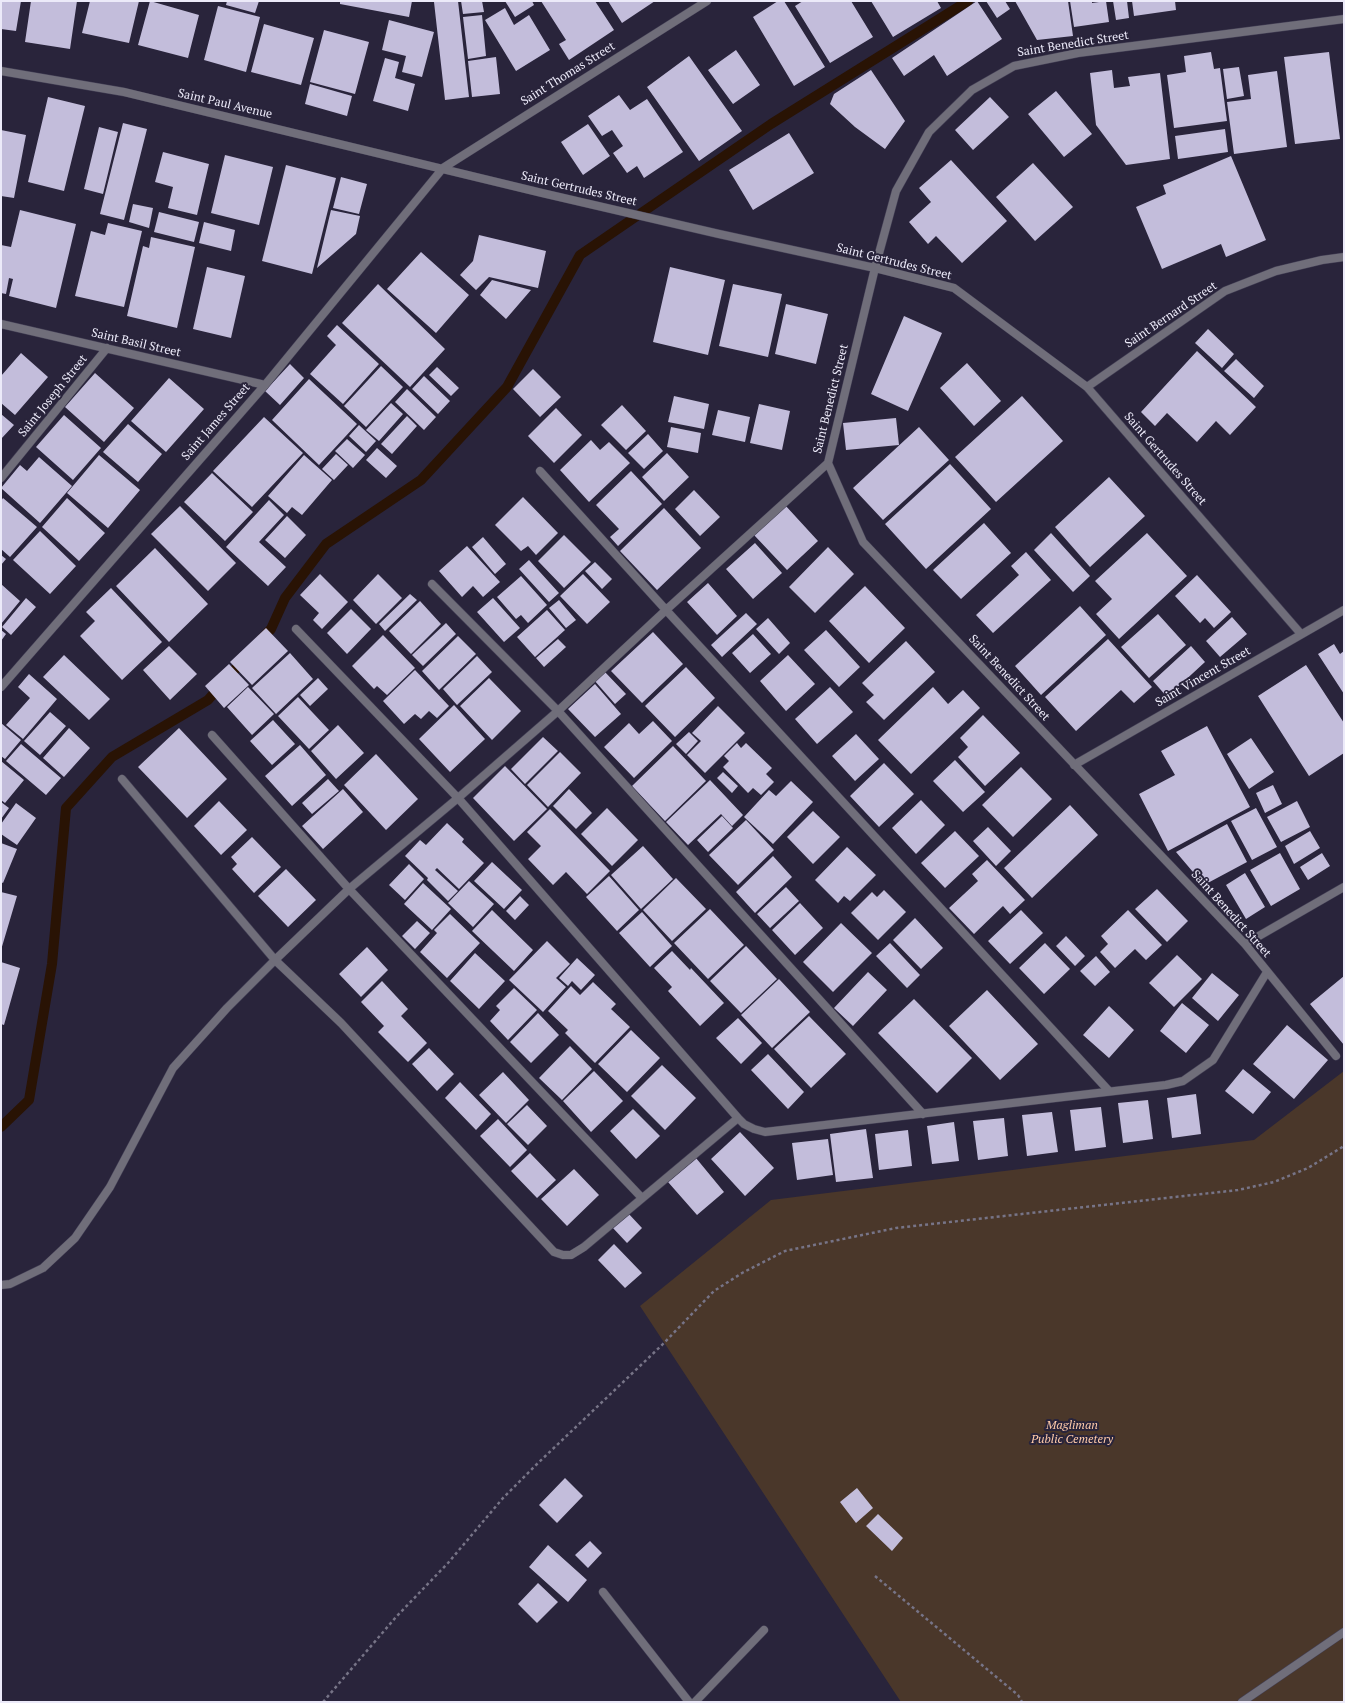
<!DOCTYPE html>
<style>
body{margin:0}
#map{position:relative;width:1345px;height:1703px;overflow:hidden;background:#29243b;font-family:"PT Serif",serif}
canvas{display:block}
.frame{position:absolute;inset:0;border:2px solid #eceaf9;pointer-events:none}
</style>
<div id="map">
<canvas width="1345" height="1703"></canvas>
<div class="frame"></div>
</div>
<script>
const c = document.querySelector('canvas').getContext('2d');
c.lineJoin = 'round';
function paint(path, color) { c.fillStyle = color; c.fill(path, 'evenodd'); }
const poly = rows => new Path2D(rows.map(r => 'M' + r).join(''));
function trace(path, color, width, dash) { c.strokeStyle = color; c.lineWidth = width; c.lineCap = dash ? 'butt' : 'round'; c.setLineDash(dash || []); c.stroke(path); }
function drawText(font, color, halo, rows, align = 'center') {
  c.font = font + ' "PT Serif",serif'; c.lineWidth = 4; c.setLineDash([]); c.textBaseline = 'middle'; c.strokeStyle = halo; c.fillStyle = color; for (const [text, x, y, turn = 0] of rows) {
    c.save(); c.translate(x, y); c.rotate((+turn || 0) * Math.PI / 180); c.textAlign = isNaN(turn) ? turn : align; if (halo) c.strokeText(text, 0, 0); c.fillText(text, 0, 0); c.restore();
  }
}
const green = poly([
 [1344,1071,1344,1702,901,1702,640,1306,771,1200,1254,1140]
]);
const stream = poly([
 [260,641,271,629,285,598,326,544,421,480,507,387,580,255,771,124,968,1],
 [1,1127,29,1100,52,964,66,808,112,757,208,700,245,658]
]);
const building = poly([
 [1,1,21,1,16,31,1,29],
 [31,1,77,1,70,49,25,42],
 [90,1,139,1,129,43,82,33],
 [150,1,199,15,188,58,138,45],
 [227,1,259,1,255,13,226,5],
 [340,1,412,1,409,17,340,4],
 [444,1,458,1,469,97,445,100,434,2],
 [461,1,482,1,484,12,463,14],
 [505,1,532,1,534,5,515,17],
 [541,1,595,1,614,30,569,60,559,44,566,40],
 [608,1,655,1,622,23],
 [778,1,784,1,825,67,794,86,753,17],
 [803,1,851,1,873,37,830,63,795,6],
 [871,1,937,1,941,8,893,37],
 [977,1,1002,39,947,76,934,55,904,76,892,58],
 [986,1,1005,1,1010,9,997,18],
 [1015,1,1068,1,1073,36,1037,40],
 [1070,1,1092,1,1092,3,1106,1,1109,22,1074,27],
 [1113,1,1127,1,1129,18,1116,20],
 [1132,1,1175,1,1176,10,1134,16],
 [218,6,260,17,246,72,204,60],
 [505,8,514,25,529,15,550,50,516,71,485,20],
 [482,15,486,56,468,59,463,17],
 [389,20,434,32,422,77,402,72,406,56,382,50],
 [264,24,314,38,301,85,251,72],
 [324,30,369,42,355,94,310,82],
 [736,50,760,85,733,104,708,70],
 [1211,52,1214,69,1220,68,1227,121,1174,128,1167,75,1186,72,1184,56],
 [1329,52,1340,139,1295,144,1284,57],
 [689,56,742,131,699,161,647,87],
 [496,57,500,94,472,97,468,61],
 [385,58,399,62,395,78,415,84,408,111,373,101],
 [1239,67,1244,96,1227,99,1223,69],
 [871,70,905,121,885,149,855,127,830,104,834,94],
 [1112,70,1114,88,1130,86,1128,77,1160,73,1170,159,1126,165,1096,125,1090,73],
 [1277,71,1287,147,1234,154,1227,102,1251,99,1248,75],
 [310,84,352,96,347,116,305,104],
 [1056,91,1092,134,1064,157,1028,114],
 [619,95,630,110,647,99,683,152,644,178,637,166,627,173,613,153,623,146,612,130,602,136,588,116],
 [48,97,85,106,64,191,28,182],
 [990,97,1009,117,973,150,955,130],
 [123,123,147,129,124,220,100,214],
 [588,124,610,156,583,175,561,142],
 [99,127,118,132,103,194,84,189],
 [1225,129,1228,152,1178,159,1175,136],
 [1,130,26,135,14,198,1,196],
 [789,133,814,173,753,210,729,170],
 [163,152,209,164,197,215,168,208,173,187,155,182],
 [225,155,273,167,259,225,211,213],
 [1231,156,1266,240,1226,257,1221,244,1162,269,1136,207,1166,194,1163,185],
 [951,160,1007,221,962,263,936,236,928,244,909,222,931,202,919,188],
 [1033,163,1073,207,1035,241,996,197],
 [286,165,336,178,312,274,262,261],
 [341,177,367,184,359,214,333,208],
 [133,204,153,208,149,228,129,222],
 [20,210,76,224,56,308,9,296,13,279,9,278,6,294,1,293,1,245,11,247],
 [331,210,360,216,356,234,317,268],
 [159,212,199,222,194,242,154,232],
 [204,222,235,230,231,251,199,243],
 [108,223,142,231,124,307,75,296,91,231,105,235],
 [479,235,546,251,538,288,489,277,476,290,460,275,473,261],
 [151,237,195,247,177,328,127,316,143,246,149,248],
 [421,252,469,295,436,333,387,289],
 [207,267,245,276,231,338,193,329],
 [670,267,725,280,708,355,653,342],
 [492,280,531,290,506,319,480,295],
 [378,284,445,349,410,387,342,323],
 [733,284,782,294,768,357,719,346],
 [786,304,828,314,816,364,775,354],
 [904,316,942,333,908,411,871,394],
 [337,325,379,364,343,404,310,374,336,345,327,336],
 [1208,329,1234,354,1222,368,1195,343],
 [1197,351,1256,407,1230,435,1216,421,1197,442,1167,413,1155,426,1141,412],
 [21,353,48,377,15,415,1,403,1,376],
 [1236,359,1264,386,1254,398,1224,371],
 [967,363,1001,401,974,426,940,388],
 [290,364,304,378,280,405,265,391],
 [381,366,403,387,366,427,344,406],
 [437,367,459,388,451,396,429,375],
 [533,369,561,397,540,417,513,389],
 [95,373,134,408,104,442,65,407],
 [424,376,450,401,438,414,412,389],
 [169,378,204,409,166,452,131,421],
 [309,379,357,424,319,465,272,420],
 [407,389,436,417,424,430,395,402],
 [674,396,709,404,704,429,668,422],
 [1022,396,1063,441,996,502,955,457],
 [391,403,403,414,379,441,366,430],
 [759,404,790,411,782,450,750,443],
 [622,405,646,431,626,450,601,425],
 [556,408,582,435,554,463,528,436],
 [718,410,750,417,745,442,712,435],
 [1,414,14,425,1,439],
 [64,415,101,448,73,480,36,447],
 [407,416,417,426,392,454,381,444],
 [264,417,303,453,252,507,213,471],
 [896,418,899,445,846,450,843,423],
 [128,424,162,454,138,482,103,452],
 [359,425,376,441,366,452,349,436],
 [671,427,701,433,698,453,667,447],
 [919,427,949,460,883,520,853,488],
 [648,434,663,451,644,469,628,453],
 [347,439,365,455,353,468,335,451],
 [591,440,600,450,609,442,630,463,589,502,560,470],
 [377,448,397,466,386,478,366,460],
 [667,453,689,477,664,501,642,477],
 [336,454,348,465,334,480,322,469],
 [99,455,140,490,108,528,67,493],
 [304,455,332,480,302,515,292,507,287,513,268,496],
 [39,457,72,486,40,523,1,488,20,465,27,471],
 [950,464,991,509,926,569,885,524],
 [631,471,662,504,618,546,610,537,619,529,596,505],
 [212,473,253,512,225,541,184,502],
 [1109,477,1145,516,1090,567,1055,527],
 [694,490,720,517,700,536,675,509],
 [523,497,558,533,536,555,528,546,521,551,495,525],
 [3,498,37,527,10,557,1,549,1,501],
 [67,498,105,533,79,561,42,527],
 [269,500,284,515,259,542,286,567,268,586,226,547],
 [785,505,818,541,787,570,754,535],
 [180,506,236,563,208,591,151,534],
 [664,508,701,548,657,590,620,551],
 [287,516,306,535,285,558,265,540],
 [984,523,1011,553,961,599,933,570],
 [40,531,76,566,50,594,13,560],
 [1051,533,1090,576,1073,592,1034,550],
 [1147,533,1187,576,1119,639,1096,614,1112,599,1095,581],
 [564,535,591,562,564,588,538,561],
 [483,537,506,564,495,574,472,547],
 [755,543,782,573,753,599,726,569],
 [467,546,500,582,483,597,473,586,462,597,439,571],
 [828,547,854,574,815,613,789,587],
 [155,548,208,604,169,642,116,586],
 [1026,552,1051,580,993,633,976,615,1019,575,1011,566],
 [1,555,6,559,1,565],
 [529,560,559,593,549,602,519,569],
 [595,562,612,579,602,589,585,571],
 [320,574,348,602,322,629,313,620,319,613,300,595],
 [378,574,402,598,376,624,353,600],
 [583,574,610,602,587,624,560,596],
 [1197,575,1231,612,1214,628,1205,618,1200,623,1175,596],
 [521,576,547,605,528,623,521,615,516,619,497,597],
 [708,583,737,616,717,635,687,602],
 [1,584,20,601,1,624],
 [865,586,905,628,869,663,829,621],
 [111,588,162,642,122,680,80,636,95,621,86,612],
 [410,594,417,600,385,631,379,624],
 [26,598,36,607,11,635,2,627],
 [493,598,520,628,504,642,477,612],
 [559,600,576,620,566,628,549,608],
 [420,601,441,624,411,654,389,631],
 [1080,606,1106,635,1041,695,1015,666],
 [351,609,371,629,347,654,327,633],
 [547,610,565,630,535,657,517,637],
 [746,613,757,624,722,657,711,645],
 [1158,614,1186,645,1149,678,1121,647],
 [1232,617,1247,634,1220,657,1206,641],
 [768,618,790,643,779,654,756,629],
 [446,623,456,634,423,666,412,655],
 [266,628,288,651,252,685,230,662],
 [1,630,6,634,1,641],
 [826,630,860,667,839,687,804,650],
 [653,632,683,664,642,703,611,671],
 [753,634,771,654,750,673,732,653],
 [383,635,415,668,387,695,377,686,374,689,352,666],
 [458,636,476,654,439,690,422,671],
 [558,639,566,647,544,667,536,658],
 [1108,639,1152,687,1134,703,1121,690,1076,731,1045,697],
 [906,641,935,672,884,720,866,702,874,695,862,683],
 [1334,644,1340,654,1344,651,1344,694,1318,654],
 [169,646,197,674,170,700,143,670],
 [1191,646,1205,662,1167,697,1153,681],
 [290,653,313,679,276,714,252,688],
 [64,655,110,699,89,720,43,677],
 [788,655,815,684,786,711,760,681],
 [477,656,492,672,457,705,443,689],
 [229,664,249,685,224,708,205,686],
 [1306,665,1344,723,1344,753,1309,776,1258,696],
 [686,667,715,698,675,737,645,706],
 [415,670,449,706,437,718,429,711,421,719,415,714,404,724,383,701],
 [604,671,626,694,615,704,594,680],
 [29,674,57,699,23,739,6,725,30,698,18,687],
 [318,678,328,689,310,706,300,695],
 [489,678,521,711,492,740,460,706],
 [595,684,621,714,595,737,568,709],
 [248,687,274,714,252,735,227,707],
 [830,687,853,712,817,744,795,719],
 [933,687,948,704,963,690,980,708,911,774,878,740],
 [298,697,329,730,309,749,278,716],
 [454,705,485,739,450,772,419,739],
 [718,706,745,733,705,773,687,755,701,741,692,733],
 [50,712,66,726,40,755,24,741],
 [983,715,1020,753,985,786,958,757,968,747,960,738],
 [273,720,295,744,272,765,250,741],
 [653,721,672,741,634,778,604,747,629,723,639,734],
 [1,723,21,740,5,759,1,756],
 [338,725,364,753,336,779,311,751],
 [1207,726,1250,807,1168,851,1139,794,1175,775,1161,751],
 [69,728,90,748,64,777,43,758],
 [179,728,227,779,187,818,138,767],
 [689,732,698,741,686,754,676,744],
 [856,734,879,759,855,781,832,756],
 [543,737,558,751,525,784,511,769],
 [1251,738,1274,772,1249,789,1227,754],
 [737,743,741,748,746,743,772,768,766,774,774,782,761,795,753,788,748,793,723,767,729,761,724,756],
 [21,744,61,778,46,795,6,761],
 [300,745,326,775,292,806,265,776],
 [673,746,706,781,665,821,632,786],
 [560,752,581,773,548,807,527,785],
 [376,754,418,799,386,830,344,785],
 [955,760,985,792,963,812,933,781],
 [1,761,24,780,5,803,1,800],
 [884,763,914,794,879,827,850,796],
 [505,766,547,809,514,841,473,798],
 [1021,767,1052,799,1013,837,982,805],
 [723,772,738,786,732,793,717,778],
 [328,779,339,791,312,814,302,803],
 [710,780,743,815,732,826,721,814,688,845,666,822],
 [791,781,813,802,773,844,744,817,769,790,776,796],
 [1273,785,1282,804,1265,813,1256,793],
 [343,789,363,812,323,849,302,826],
 [569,789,592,813,576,829,553,806],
 [921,800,945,825,916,854,892,828],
 [219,801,247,830,221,855,194,826],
 [1297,801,1310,827,1281,842,1267,817],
 [1,802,9,808,1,819],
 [16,803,36,818,17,845,1,834,1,824],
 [1070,805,1098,835,1032,898,1004,868],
 [607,808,638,840,612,866,581,834],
 [1256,808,1277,847,1252,860,1231,821],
 [550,809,610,871,587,894,566,872,553,885,528,859,541,846,527,832],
 [813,811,840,837,813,864,787,837],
 [722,816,733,828,708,852,697,840],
 [746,820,774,850,738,885,709,855],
 [447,823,464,839,462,842,484,863,459,889,437,868,435,870,458,891,448,901,427,880,428,878,405,856,420,840,426,845],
 [1227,824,1247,862,1204,885,1176,852],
 [988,827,1011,851,996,866,973,841],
 [955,831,979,856,945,888,921,863],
 [1310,831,1320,848,1294,864,1285,846],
 [252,837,281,867,254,893,232,869,237,864,231,857],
 [1,843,17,849,3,883,1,882],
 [643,846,673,879,641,909,611,875],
 [847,847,876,875,850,901,844,896,838,903,815,880],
 [1280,853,1300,889,1271,906,1250,870],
 [1322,853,1330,866,1308,880,1300,867],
 [773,856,792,877,755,913,736,892],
 [987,860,1025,900,1010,914,1003,906,974,934,949,908,978,881,972,874],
 [492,862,522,890,504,909,474,881],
 [409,864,424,879,405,900,389,885],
 [286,869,316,900,288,927,258,896],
 [1245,873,1265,907,1246,919,1226,885],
 [609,876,639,910,617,931,586,897],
 [676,878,706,909,672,941,643,910],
 [469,881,494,904,473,927,448,903],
 [423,883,451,909,432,930,404,904],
 [786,887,799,901,770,928,757,914],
 [1157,889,1188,921,1167,942,1135,909],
 [884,890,906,912,878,940,851,913,872,892,877,897],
 [1,892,17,896,1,950],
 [520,896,529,905,515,920,506,911],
 [800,903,823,928,795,955,772,930],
 [710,909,744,945,708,979,674,943],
 [492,910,533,950,514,971,472,931],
 [1021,910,1043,933,1010,964,988,941],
 [1128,910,1162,945,1146,960,1135,949,1115,968,1100,952,1108,944,1101,936],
 [642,912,672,946,650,967,619,933],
 [450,914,480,943,447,978,420,952,437,933,434,930],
 [915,918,943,948,921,969,893,940],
 [417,921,430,933,415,949,402,936],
 [841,923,872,953,833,992,803,962],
 [1066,936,1085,956,1075,966,1056,946],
 [547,941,570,964,556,978,566,987,543,1012,509,980],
 [890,943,920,975,907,988,876,956],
 [1045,943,1070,969,1044,994,1019,968],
 [746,946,777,979,741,1013,710,981],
 [367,947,388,970,361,997,339,974],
 [672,951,690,970,691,968,724,1003,700,1026,668,991,672,987,654,968],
 [475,953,505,981,479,1009,450,981],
 [1177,955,1202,979,1174,1007,1149,983],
 [1096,956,1110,972,1095,986,1080,971],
 [577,958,595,975,581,990,572,981,568,986,559,978],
 [1,962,20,968,4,1025,1,1024],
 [868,972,887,990,853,1026,834,1008],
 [1212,973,1239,995,1218,1021,1192,998],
 [1344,976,1344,1045,1310,1004],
 [779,979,810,1012,772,1048,741,1015],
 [382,981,408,1009,401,1016,427,1043,408,1062,378,1032,384,1026,361,1002],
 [593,982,616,1004,611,1009,630,1027,595,1063,565,1033,568,1030,548,1011,571,986,580,995],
 [514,988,537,1010,508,1040,490,1021,500,1010,496,1006],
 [987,990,1038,1044,1000,1080,949,1026],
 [914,999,972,1058,937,1093,878,1033],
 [1182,1003,1209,1025,1186,1053,1160,1031],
 [1109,1006,1134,1030,1109,1058,1083,1035],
 [538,1013,559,1035,531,1063,510,1042],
 [809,1016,846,1054,811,1088,774,1049],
 [738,1018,762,1043,741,1064,716,1038],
 [1287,1025,1328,1060,1294,1099,1253,1064],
 [631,1030,660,1058,627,1092,598,1064],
 [570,1046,592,1069,562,1100,539,1078],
 [429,1048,454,1074,437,1091,412,1064],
 [768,1054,804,1092,788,1109,751,1070],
 [662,1065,696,1098,665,1130,631,1096],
 [1243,1069,1271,1092,1253,1114,1225,1091],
 [594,1071,623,1101,591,1132,563,1101],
 [503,1072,529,1100,506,1123,479,1095],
 [460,1082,491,1114,476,1130,445,1098],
 [1196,1094,1201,1134,1172,1138,1167,1098],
 [1148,1100,1153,1139,1123,1143,1118,1103],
 [527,1105,547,1126,528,1145,507,1124],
 [1101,1107,1106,1147,1075,1151,1070,1110],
 [633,1109,660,1136,636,1159,610,1131],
 [1052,1112,1058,1152,1027,1156,1022,1115],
 [1004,1118,1008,1156,978,1160,973,1121],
 [498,1119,527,1150,510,1167,480,1136],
 [954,1122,959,1161,932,1164,927,1126],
 [866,1129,873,1178,836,1182,830,1134],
 [908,1130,912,1166,879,1170,875,1134],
 [740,1132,774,1168,745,1196,711,1159],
 [828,1139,833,1175,797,1180,792,1143],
 [530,1153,556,1180,537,1198,511,1171],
 [696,1158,724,1192,697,1215,668,1182],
 [574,1169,599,1195,567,1226,541,1199],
 [627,1212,642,1228,627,1243,612,1227],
 [614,1244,642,1273,625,1288,598,1260],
 [565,1478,583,1496,557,1523,539,1505],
 [857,1488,873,1508,856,1523,840,1502],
 [878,1514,903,1538,892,1551,866,1526],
 [590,1541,602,1553,588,1568,575,1555],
 [548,1545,587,1580,568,1602,529,1567],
 [538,1583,558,1602,537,1623,518,1604]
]);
const path = poly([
 [875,1576,1018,1695,1022,1702],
 [323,1702,396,1617,448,1563,503,1498,537,1464,662,1345,714,1291,742,1273,785,1251,896,1228,1238,1190,1274,1182,1308,1168,1344,1146]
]);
const lane = poly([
 [1,1285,10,1284,43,1268,75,1238,110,1187,173,1068,227,1008,275,960]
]);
const street = poly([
 [1,71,124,92,542,193,719,234,875,268,954,288,1087,387,1301,634],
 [1,324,265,385],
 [1087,387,1225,291,1276,271,1322,260,1344,257],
 [540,471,666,610,1109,1091],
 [1,478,107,348],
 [432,584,558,711,923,1114],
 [296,629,458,798,738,1118,744,1124,754,1129,765,1132,1166,1085,1183,1081,1213,1060,1267,972],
 [1,687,265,385,443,168,707,1],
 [212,735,349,889,642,1198],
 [1074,765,1344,610],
 [122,779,275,960,341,1023,554,1252,563,1255,571,1255,584,1247,738,1118],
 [1245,944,1344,887],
 [275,960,349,889,458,798,558,711,666,610,828,463],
 [1336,1056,1245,944,863,542,828,463,875,268,896,191,929,132,972,90,1014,66,1078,53,1344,19],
 [603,1592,689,1702],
 [695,1702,764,1630],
 [1242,1702,1344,1632]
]);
const streetNames = [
 ["Saint Benedict Street",1073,44,-9],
 ["Saint Thomas Street",568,74,-32],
 ["Saint Paul Avenue",225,104,13],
 ["Saint Gertrudes Street",579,189,13],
 ["Saint Gertrudes Street",894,262,14],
 ["Saint Bernard Street",1171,315,-34],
 ["Saint Basil Street",136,343,13],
 ["Saint Joseph Street",53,396,-51],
 ["Saint Benedict Street",831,399,-76],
 ["Saint James Street",216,422,-49],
 ["Saint Gertrudes Street",1165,459,49],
 ["Saint Vincent Street",1203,677,-30],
 ["Saint Benedict Street",1009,678,47],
 ["Saint Benedict Street",1231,914,48]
];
const parkNames = [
 ["Magliman",1072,1426],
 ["Public Cemetery",1072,1440]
];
paint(green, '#4a372a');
trace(stream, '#291304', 10);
paint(building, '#c3bddb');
trace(lane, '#444056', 9);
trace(street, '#444056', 9);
trace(path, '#777487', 2.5, [3, 3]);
trace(lane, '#706e7a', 8);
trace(street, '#706e7a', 8);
drawText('12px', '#eceaf9', '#29243b', streetNames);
drawText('italic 12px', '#ffcba9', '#29243b', parkNames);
</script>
